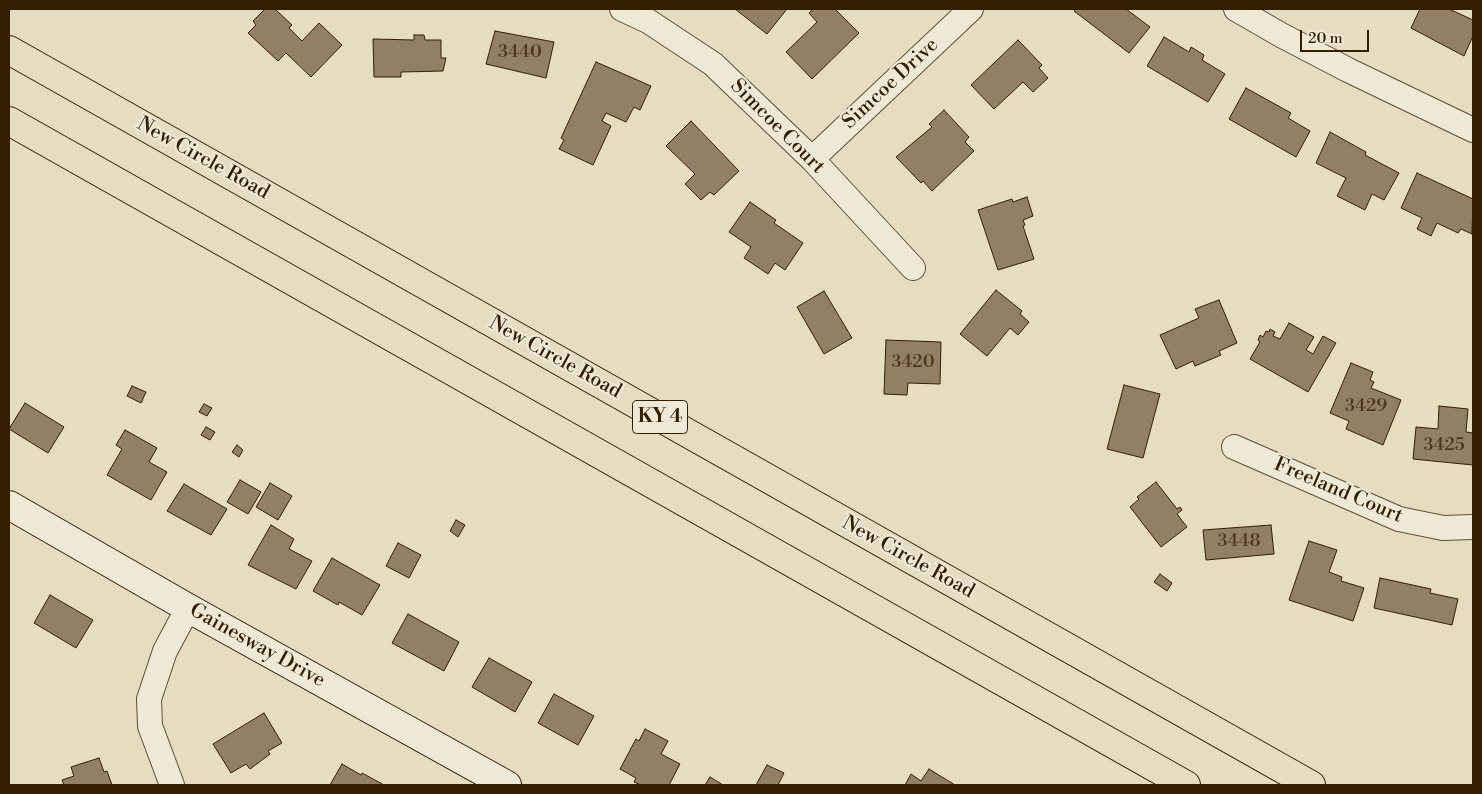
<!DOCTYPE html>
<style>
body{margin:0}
#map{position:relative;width:1482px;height:794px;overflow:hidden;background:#e5dcc1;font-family:"Libre Bodoni",serif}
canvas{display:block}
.frame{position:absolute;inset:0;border:10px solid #351d00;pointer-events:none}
.scale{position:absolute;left:1300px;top:30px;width:69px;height:22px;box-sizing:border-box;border:2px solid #351d00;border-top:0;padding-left:6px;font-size:15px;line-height:18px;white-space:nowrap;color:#351d00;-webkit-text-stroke:4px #eee8d7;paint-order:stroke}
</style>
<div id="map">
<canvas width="1482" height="794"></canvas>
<div class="frame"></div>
<div class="scale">20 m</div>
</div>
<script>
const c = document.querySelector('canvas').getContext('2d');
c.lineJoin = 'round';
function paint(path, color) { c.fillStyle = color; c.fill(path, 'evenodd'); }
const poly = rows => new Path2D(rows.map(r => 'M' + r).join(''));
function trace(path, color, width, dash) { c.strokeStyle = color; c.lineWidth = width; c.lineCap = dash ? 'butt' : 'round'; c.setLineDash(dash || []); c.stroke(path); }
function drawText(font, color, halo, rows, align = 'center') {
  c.font = font + ' "Libre Bodoni",serif'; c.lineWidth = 4.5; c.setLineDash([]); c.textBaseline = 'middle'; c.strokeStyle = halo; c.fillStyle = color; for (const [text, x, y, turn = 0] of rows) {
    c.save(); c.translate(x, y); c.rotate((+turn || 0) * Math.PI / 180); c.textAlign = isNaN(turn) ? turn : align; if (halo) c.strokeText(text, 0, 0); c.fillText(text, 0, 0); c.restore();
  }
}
const building = poly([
 [265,9,275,9,292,25,289,28,302,41,319,23,342,45,311,77,286,53,278,61,248,33,256,25,253,21,265,9],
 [735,9,787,9,767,34,735,9],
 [813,9,835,9,859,33,812,79,786,52,817,22,809,13,813,9],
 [1076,9,1126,9,1150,27,1129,53,1074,11,1076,9],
 [1420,9,1449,9,1473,20,1473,36,1464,56,1411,28,1420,9],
 [495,31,554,42,546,78,486,64,495,31],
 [414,35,424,35,425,40,441,40,441,58,446,58,443,71,401,72,401,77,374,77,373,39,414,40,414,35],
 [1164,37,1189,52,1191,47,1204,55,1202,60,1225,74,1208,102,1147,66,1164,37],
 [1018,40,1042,65,1039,68,1048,78,1033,92,1023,82,994,109,971,85,1018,40],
 [596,62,651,86,640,110,634,107,626,122,606,113,602,121,611,126,593,165,559,149,564,140,561,138,596,62],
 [1246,88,1291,113,1288,118,1310,131,1296,157,1229,119,1246,88],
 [944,110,969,137,965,142,974,151,932,191,923,181,921,183,896,157,932,127,929,124,944,110],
 [691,121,739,171,714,195,710,192,701,200,685,184,695,174,666,146,691,121],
 [1330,132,1366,152,1365,155,1399,173,1384,200,1372,194,1365,210,1337,196,1346,178,1316,163,1330,132],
 [1417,173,1473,199,1472,234,1461,229,1458,233,1437,223,1431,236,1417,229,1422,218,1401,208,1417,173],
 [1027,197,1033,216,1023,220,1025,225,1023,226,1034,259,998,270,978,210,1012,199,1013,202,1027,197],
 [750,202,776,220,774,223,803,243,785,270,775,263,768,274,744,258,751,247,729,232,750,202],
 [996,290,1022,311,1020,314,1029,322,1018,335,1010,328,987,356,960,334,996,290],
 [824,291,852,338,824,354,797,307,824,291],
 [1219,300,1237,343,1219,351,1221,355,1195,366,1193,361,1176,369,1160,335,1199,318,1195,309,1219,300],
 [1289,323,1314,337,1306,350,1313,354,1323,336,1336,343,1308,392,1250,359,1260,342,1258,340,1260,335,1263,337,1266,331,1269,332,1270,329,1275,332,1273,336,1280,339,1289,323],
 [886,340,941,342,940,384,908,383,907,395,884,394,886,340],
 [1351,363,1373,372,1370,380,1374,382,1371,388,1401,400,1383,445,1346,429,1349,421,1330,413,1351,363],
 [1124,385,1160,394,1143,458,1107,449,1124,385],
 [132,386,146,392,141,403,127,396,132,386],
 [25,403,64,427,48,453,9,429,25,403],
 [204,404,212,408,207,416,199,412,204,404],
 [1439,406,1468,409,1466,432,1473,433,1473,465,1413,459,1416,427,1438,429,1439,406],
 [206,427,215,432,210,440,201,435,206,427],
 [125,430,157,448,149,462,167,472,151,500,107,475,122,449,116,445,125,430],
 [237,445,243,450,239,457,232,452,237,445],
 [240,480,261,492,248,514,227,502,240,480],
 [1156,482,1177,509,1180,507,1182,510,1177,514,1187,527,1161,547,1130,507,1139,499,1137,497,1156,482],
 [270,483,292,496,278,520,256,507,270,483],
 [184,484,227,509,211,535,167,511,184,484],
 [456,520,465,525,458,537,450,531,456,520],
 [271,525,294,539,289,549,312,561,296,589,248,565,271,525],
 [1271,525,1274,554,1206,560,1203,530,1271,525],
 [1309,541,1337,550,1329,572,1342,577,1341,581,1364,588,1353,621,1289,600,1309,541],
 [398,543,421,555,409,578,386,566,398,543],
 [332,558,380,585,362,615,339,602,338,605,313,591,332,558],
 [1160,574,1172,583,1167,591,1154,582,1160,574],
 [1380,578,1431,589,1430,593,1458,599,1452,625,1374,608,1380,578],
 [50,595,93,620,76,648,34,623,50,595],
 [408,614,459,642,444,671,392,643,408,614],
 [489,658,532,682,515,712,472,687,489,658],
 [554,694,594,716,578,745,538,723,554,694],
 [264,713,282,743,268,751,270,754,250,769,246,764,231,773,213,744,264,713],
 [645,729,668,741,661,754,680,764,669,785,641,785,634,782,636,778,620,769,636,739,639,741,645,729],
 [99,758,104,772,107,771,112,785,64,785,62,780,74,776,71,767,99,758],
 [342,764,361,775,362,773,384,785,330,785,342,764],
 [767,765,784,773,778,785,756,785,767,765],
 [929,769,955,785,905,785,911,774,921,781,929,769],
 [710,777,723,785,705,785,710,777]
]);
const street = poly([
 [622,9,648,21,713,64,812,159,913,268],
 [1236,9,1281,35,1348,70,1473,130],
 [812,159,971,9],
 [1234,447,1399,519,1443,528,1473,527],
 [172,785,150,726,149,699,165,651,188,608]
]);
const secondary = poly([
 [9,505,188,608,507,785]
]);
const highway = poly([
 [9,50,1311,785],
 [9,121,1186,785]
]);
const numberNames = [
 ["3440",520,53],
 ["3420",913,363],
 ["3429",1366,407],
 ["3425",1444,446],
 ["3448",1239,542]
];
const shields = [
 [660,417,55]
];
const shieldNames = [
 ["KY 4",660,417]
];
const streetNames = [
 ["Simcoe Drive",891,84,-43],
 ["Simcoe Court",777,127,45],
 ["New Circle Road",203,159,29],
 ["New Circle Road",555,358,29],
 ["Freeland Court",1338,491,23],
 ["New Circle Road",908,558,29],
 ["Gainesway Drive",257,646,29]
];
paint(building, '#918064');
trace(building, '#351d00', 1);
trace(street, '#614d30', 26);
trace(secondary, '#351d00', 30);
trace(highway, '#351d00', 30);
trace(street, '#eee8d7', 24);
trace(secondary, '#eee8d7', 28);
trace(highway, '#e5dcc1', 28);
drawText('18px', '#4c3619', null, numberNames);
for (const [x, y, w] of shields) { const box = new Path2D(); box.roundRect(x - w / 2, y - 16.5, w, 33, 4); c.fillStyle = '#eee8d7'; c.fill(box); trace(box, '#351d00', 1); }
drawText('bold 19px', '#351d00', null, shieldNames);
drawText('20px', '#351d00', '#eee8d7', streetNames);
</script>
